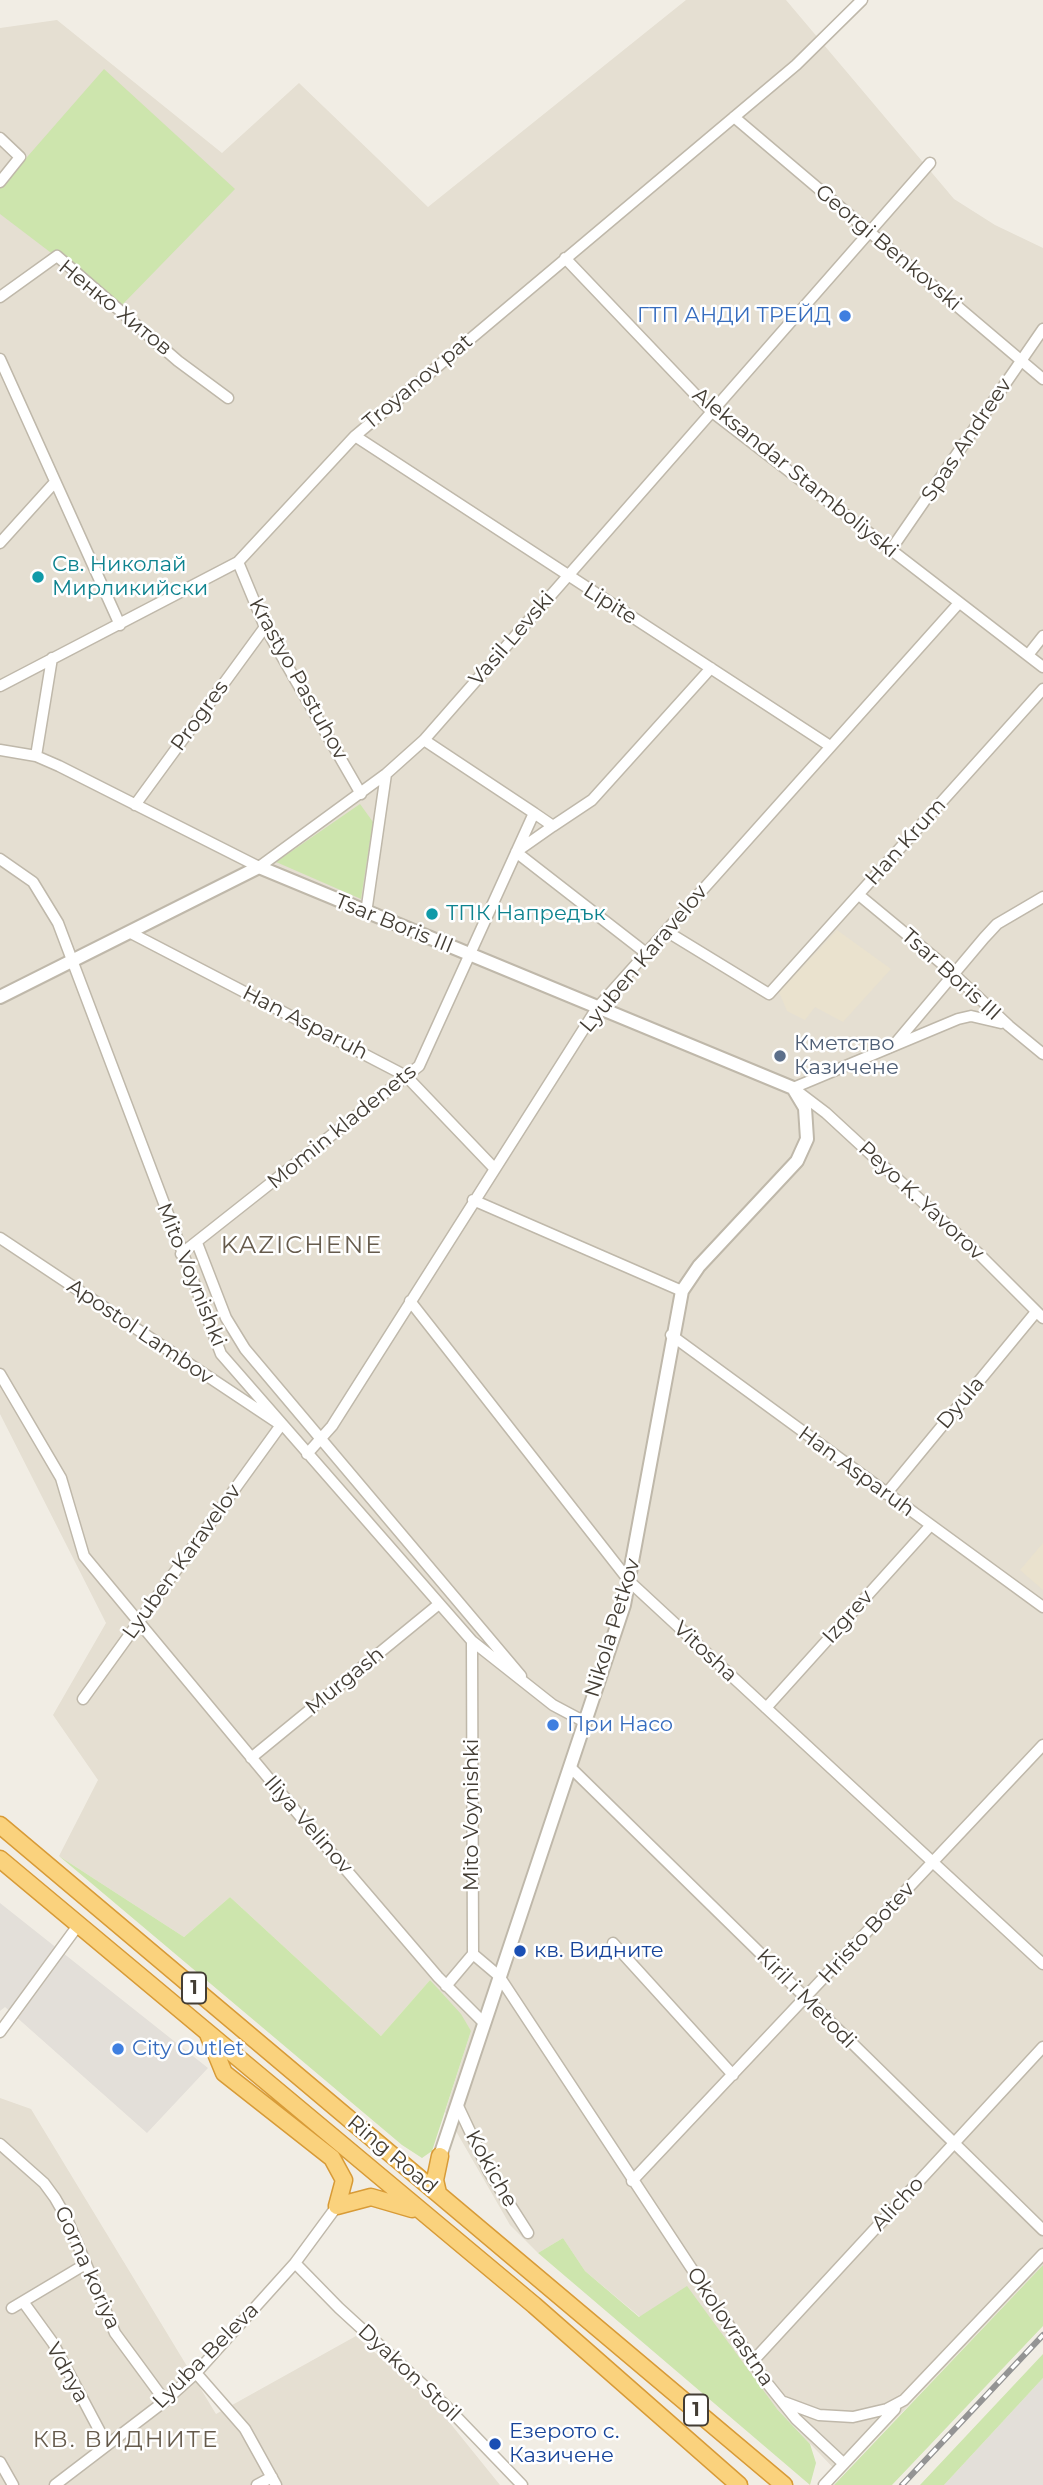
<!DOCTYPE html>
<meta charset="utf-8">
<style>
body{margin:0}
canvas{display:block;background:#f1ede4}
</style>
<canvas width="1043" height="2485"></canvas>
<script>
const c = document.querySelector('canvas').getContext('2d');
c.lineJoin = 'round';
function paint(path, color) { c.fillStyle = color; c.fill(path, 'evenodd'); }
const poly = rows => new Path2D(rows.map(r => 'M' + r).join(''));
function trace(path, color, width, dash) { c.strokeStyle = color; c.lineWidth = width; c.lineCap = dash ? 'butt' : 'round'; c.setLineDash(dash || []); c.stroke(path); }
function drawText(font, color, halo, rows, align = 'center') {
  c.font = font + ' Montserrat,sans-serif'; c.lineWidth = 5; c.setLineDash([]); c.textBaseline = 'middle'; c.strokeStyle = halo; c.fillStyle = color; for (const [text, x, y, turn = 0] of rows) {
    c.save(); c.translate(x, y); c.rotate((+turn || 0) * Math.PI / 180); c.textAlign = isNaN(turn) ? turn : align; if (halo) c.strokeText(text, 0, 0); c.fillText(text, 0, 0); c.restore();
  }
}
const residential = poly([
 [686,0,786,0,954,199,995,225,1043,248,1043,2265,841,2476,777,2409,640,2317,585,2271,563,2238,538,2253,510,2225,445,2112,471,2031,430,1980,381,2036,230,1897,184,1937,59,1856,98,1780,53,1715,106,1623,0,1414,0,28,57,20,222,153,299,83,428,207],
 [0,2098,31,2109,216,2414,356,2336,437,2407,500,2485,0,2485]
]);
const industrial = poly([
 [0,1903,208,2068,147,2133,5,2007,0,2011],
 [1043,2378,1043,2485,944,2485]
]);
const education = poly([
 [837,930,891,969,843,1022,815,1007,805,1020,787,1011,779,992],
 [1043,1543,1043,1590,1020,1570]
]);
const green = poly([
 [104,69,235,189,121,306,0,214,0,188],
 [360,804,373,822,361,899,276,862],
 [59,1856,184,1937,230,1897,381,2036,430,1980,461,2014,471,2031,432,2151,422,2158,402,2145],
 [563,2238,585,2271,639,2317,687,2286,777,2409,810,2444,816,2463,810,2485,538,2253],
 [1043,2265,1043,2326,892,2485,834,2485],
 [1043,2354,1043,2378,944,2485,920,2485]
]);
const minor = poly([
 [734,117,1043,379],
 [0,138,20,157,0,182],
 [565,258,711,411,1043,667],
 [0,297,57,256,178,361,228,398],
 [0,359,120,625],
 [355,436,830,746],
 [0,543,55,482],
 [890,551,1043,329],
 [238,562,265,627,361,794],
 [1028,655,1043,636],
 [0,686,238,562,355,436,796,65,862,0],
 [424,740,534,813],
 [0,750,36,756,59,766,259,867,386,774,424,740,930,163],
 [36,756,52,658],
 [135,805,265,627],
 [553,826,516,852,646,953],
 [0,859,33,882,58,923,221,1354,472,1641,553,1705,585,1722],
 [859,895,946,967,1009,1026,1043,1054],
 [366,913,386,774],
 [666,931,769,994,1043,689],
 [129,932,406,1076,494,1168],
 [894,1045,984,938,997,924,1043,897],
 [793,1088,958,1019,971,1016,1001,1023],
 [797,1091,826,1113,979,1254,1043,1318],
 [473,1200,682,1291],
 [0,1238,281,1425,83,1699],
 [197,1243,226,1318,245,1349,521,1676],
 [181,1254,419,1066,534,813,553,826,592,800,711,668],
 [410,1301,630,1582,1043,1964],
 [671,1335,1043,1607],
 [0,1374,61,1478,84,1556,300,1816,438,1977,484,2023],
 [307,1454,332,1426,597,1008,959,603],
 [886,1494,1036,1312],
 [472,1641,473,1954,499,1976,767,2383,796,2419,843,2463],
 [766,1708,930,1526],
 [251,1758,439,1604],
 [570,1767,1043,2230],
 [613,1943,733,2075],
 [446,1986,473,1954],
 [0,2032,79,1924],
 [457,2104,489,2172,528,2233],
 [0,2144,44,2183,55,2198,67,2219,115,2333,165,2401],
 [632,2181,1043,1745],
 [295,2263,339,2308,445,2405,522,2485],
 [24,2303,53,2343,107,2445],
 [12,2308,84,2265],
 [753,2361,1043,2047],
 [196,2373,245,2429,276,2485],
 [784,2402,819,2415,853,2417,887,2409,904,2400,1043,2254],
 [0,2462,13,2485],
 [55,2485,165,2401,196,2373,295,2263,337,2206],
 [257,2485,272,2477],
 [824,2485,895,2409]
]);
const tertiary = poly([
 [0,997,259,867,793,1088,805,1108,807,1139,797,1161,699,1266,682,1291,624,1605,440,2156]
]);
const trunk = poly([
 [0,1825,784,2485],
 [0,1859,534,2305,739,2485],
 [208,2034,224,2073,332,2158,344,2180,337,2206],
 [438,2193,435,2180,440,2156],
 [337,2206,371,2197,412,2209]
]);
const rail = poly([
 [902,2485,1043,2335]
]);
const markers = [
 [845,316,7,"#3f7fe0"],
 [38,577,7,"#0f9aa8"],
 [432,914,7,"#0f9aa8"],
 [780,1056,7,"#5c6f8a"],
 [553,1725,7,"#3f7fe0"],
 [520,1951,7,"#1a4fb4"],
 [118,2049,7,"#3f7fe0"],
 [495,2444,7,"#1a4fb4"]
];
const shields = [
 [194,1988,24],
 [696,2410,24]
];
const shieldNames = [
 ["1",194,1988],
 ["1",696,2410]
];
const streetNames = [
 ["Georgi Benkovski",888,248,40],
 ["Ненко Хитов",115,308,39],
 ["Troyanov pat",418,382,-40],
 ["Spas Andreev",967,440,-56],
 ["Aleksandar Stamboliyski",795,473,39],
 ["Lipite",610,604,32],
 ["Vasil Levski",512,639,-49],
 ["Krastyo Pastuhov",298,679,61],
 ["Progres",200,716,-54],
 ["Han Krum",906,842,-48],
 ["Tsar Boris III",394,924,22],
 ["Lyuben Karavelov",644,959,-50],
 ["Tsar Boris III",951,975,42],
 ["Han Asparuh",305,1023,27],
 ["Momin kladenets",342,1127,-39],
 ["Peyo K. Yavorov",921,1201,43],
 ["Mito Voynishki",191,1275,68],
 ["Apostol Lambov",140,1332,34],
 ["Dyula",961,1403,-50],
 ["Han Asparuh",856,1472,36],
 ["Lyuben Karavelov",182,1562,-54],
 ["Izgrev",848,1617,-48],
 ["Nikola Petkov",613,1628,-73],
 ["Vitosha",705,1652,43],
 ["Murgash",345,1681,-39],
 ["Mito Voynishki",472,1815,-90],
 ["Iliya Velinov",308,1825,49],
 ["Hristo Botev",867,1933,-47],
 ["Kiril i Metodi",806,1999,45],
 ["Ring Road",392,2155,40],
 ["Kokiche",491,2169,61],
 ["Alicho",898,2204,-47],
 ["Gorna koriya",87,2268,66],
 ["Okolovrastna",730,2327,56],
 ["Lyuba Beleva",206,2356,-45],
 ["Vdnya",67,2373,61],
 ["Dyakon Stoil",409,2373,43]
];
const shopNames = [
 ["ГТП АНДИ ТРЕЙД",831,316,"right"],
 ["При Насо",567,1725],
 ["City Outlet",132,2049]
];
const cultureNames = [
 ["Св. Николай",52,565],
 ["Мирликийски",52,589],
 ["ТПК Напредък",446,914]
];
const serviceNames = [
 ["Кметство",794,1044],
 ["Казичене",794,1068]
];
const transitNames = [
 ["кв. Видните",534,1951],
 ["Езерото с.",509,2432],
 ["Казичене",509,2456]
];
const neighbourhoodNames = [
 ["КВ. ВИДНИТЕ",126,2440]
];
const quarterNames = [
 ["KAZICHENE",302,1246]
];
paint(residential, '#e5dfd2');
paint(industrial, '#e3dfd9');
paint(education, '#eae2ce');
paint(green, '#cde5ad');
trace(minor, '#bfb8aa', 13);
trace(tertiary, '#bfb8aa', 16);
trace(trunk, '#d89b37', 19);
trace(minor, '#fff', 10);
trace(tertiary, '#fff', 12);
trace(trunk, '#fad27d', 16);
trace(rail, '#949494', 6);
trace(rail, '#fff', 3.5, [10]);
for (const [x, y, r, color] of markers) { const dot = new Path2D(); dot.arc(x, y, r, 0, 2 * Math.PI); c.fillStyle = color; c.fill(dot); trace(dot, '#fff', 2.5); }
for (const [x, y, w] of shields) { const box = new Path2D(); box.roundRect(x - w / 2, y - 15.5, w, 31, 5); c.fillStyle = '#fff'; c.fill(box); trace(box, '#433d34', 2); }
drawText('bold 19px', '#433d34', null, shieldNames);
drawText('21px', '#433d34', '#fff', streetNames);
drawText('21px', '#366cbe', '#fff', shopNames, 'left');
drawText('21px', '#0d838f', '#fff', cultureNames, 'left');
drawText('21px', '#4e5e75', '#fff', serviceNames, 'left');
drawText('21px', '#164399', '#fff', transitNames, 'left');
c.letterSpacing = '2px';
drawText('23px', '#665b4c', '#fff', neighbourhoodNames);
c.letterSpacing = '0px';
c.letterSpacing = '2px';
drawText('24px', '#665b4c', '#fff', quarterNames);
c.letterSpacing = '0px';
</script>
